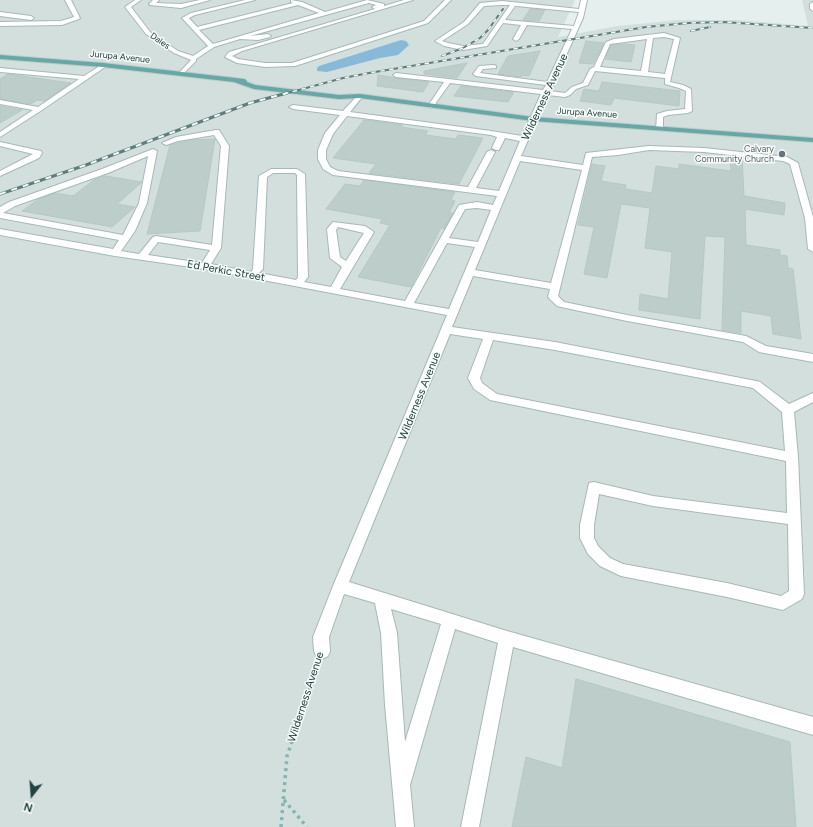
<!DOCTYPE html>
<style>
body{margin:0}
#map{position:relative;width:813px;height:827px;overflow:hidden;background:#e5efed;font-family:Figtree,sans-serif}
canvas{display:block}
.north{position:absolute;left:12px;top:775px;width:40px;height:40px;-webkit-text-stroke:3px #f6fbf9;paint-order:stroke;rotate:197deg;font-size:11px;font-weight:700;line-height:16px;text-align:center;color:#224342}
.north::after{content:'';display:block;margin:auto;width:14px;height:18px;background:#224342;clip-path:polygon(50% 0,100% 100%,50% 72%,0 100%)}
</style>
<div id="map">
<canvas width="813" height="827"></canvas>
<div class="north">N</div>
</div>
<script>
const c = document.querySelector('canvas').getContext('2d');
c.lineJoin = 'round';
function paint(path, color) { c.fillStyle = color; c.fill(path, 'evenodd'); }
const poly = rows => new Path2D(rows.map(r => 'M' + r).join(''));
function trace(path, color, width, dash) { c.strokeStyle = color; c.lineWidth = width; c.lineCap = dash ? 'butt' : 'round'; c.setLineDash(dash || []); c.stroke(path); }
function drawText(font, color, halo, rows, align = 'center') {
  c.font = font + ' Figtree,sans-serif'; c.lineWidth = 3; c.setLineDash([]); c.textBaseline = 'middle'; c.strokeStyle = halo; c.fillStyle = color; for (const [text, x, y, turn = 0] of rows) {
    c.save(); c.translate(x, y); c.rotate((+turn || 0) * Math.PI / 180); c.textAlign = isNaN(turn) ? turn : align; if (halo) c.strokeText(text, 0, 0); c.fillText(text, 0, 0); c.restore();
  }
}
const built = poly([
 [0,0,575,0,558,37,618,26,678,20,739,20,808,26,802,0,813,0,813,827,0,827]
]);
const water = poly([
 [401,40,406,41,409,45,398,55,380,58,327,72,317,71,317,68,319,66]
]);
const building = poly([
 [530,9,545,10,539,21,523,20,530,9],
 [586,41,604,43,593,64,579,63,586,41],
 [624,44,635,45,631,62,605,59,611,45,624,44],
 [540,51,529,76,522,75,521,77,498,74,508,56,540,51],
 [467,63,457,78,424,74,424,71,467,63],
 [8,74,71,83,44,101,37,100,31,104,0,99,0,79,8,74],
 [378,75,396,78,429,82,423,92,377,86,378,75],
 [602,82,680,91,679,106,614,98,611,105,580,101,584,89,599,91,602,82],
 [461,86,514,92,508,102,454,96,461,86],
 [0,106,22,110,0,123,0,106],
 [364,120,403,125,401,127,428,131,425,135,456,139,458,135,483,138,459,184,369,173,376,164,333,158,364,120],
 [215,139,200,231,147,234,170,145,191,140,215,139],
 [730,157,742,158,744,196,785,203,784,215,745,209,746,245,780,250,780,255,787,256,788,268,793,269,801,339,773,334,771,316,741,311,741,333,722,330,725,237,705,236,700,319,639,310,640,294,668,299,672,252,645,248,650,208,621,204,607,278,584,274,594,227,578,225,592,164,605,166,601,181,626,185,625,189,652,193,656,166,679,169,679,164,731,171,730,157],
 [105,176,142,182,117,204,135,207,112,227,22,211,37,200,55,193,73,196,94,180,105,176],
 [364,180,455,192,451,200,455,201,449,213,453,213,444,229,441,228,411,287,358,277,390,225,380,223,382,219,326,209,345,184,360,186,364,180],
 [576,679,790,742,796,827,512,827,526,757,562,768,576,679]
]);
const path = poly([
 [284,800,307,827],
 [281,827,287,756,318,665]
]);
const minor = poly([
 [65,0,71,0,80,18,79,19,62,25,0,26,0,22,61,21,74,17,65,0],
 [135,0,141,0,131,7,150,32,178,51,193,56,208,46,182,18,191,13,245,0,255,0,195,15,189,18,197,27,293,3,291,2,291,0,302,2,325,12,367,0,384,4,384,6,404,0,413,0,242,51,232,56,238,59,265,63,292,63,424,21,445,0,451,0,428,23,295,66,265,67,237,63,225,57,229,52,375,9,372,7,376,5,369,3,250,36,268,34,271,36,270,37,258,40,240,39,214,47,196,59,196,61,181,76,178,74,191,60,174,53,146,34,125,7,135,0],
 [298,5,319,13,213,44,199,30,298,5],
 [153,0,159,0,156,3,181,4,200,0,210,0,181,8,150,5,149,4,153,0],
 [581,0,587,0,583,18,550,91,565,93,572,87,583,83,590,69,594,67,606,42,614,39,664,33,680,38,670,82,683,85,691,89,692,111,688,113,668,115,663,117,663,128,662,130,656,130,657,114,667,111,685,109,686,91,679,88,665,84,665,78,595,71,588,85,576,89,570,95,565,97,548,95,521,156,583,165,586,153,649,146,704,148,787,157,798,163,813,217,813,252,808,249,805,218,790,164,783,161,704,152,649,150,618,155,592,157,558,296,564,302,627,315,746,336,766,346,813,354,813,362,759,352,743,342,627,321,561,307,557,306,548,297,550,289,473,276,452,327,555,342,756,381,760,382,789,404,813,393,813,402,794,412,798,457,804,594,802,599,783,610,727,597,621,576,600,566,588,554,580,538,580,525,589,483,594,482,653,496,787,513,786,461,490,400,474,389,468,378,483,339,450,334,349,582,507,631,813,717,813,735,513,647,479,827,461,827,498,643,455,629,410,785,414,827,396,827,385,705,381,633,375,603,344,594,329,637,330,651,328,656,322,659,316,656,314,651,313,637,333,586,447,315,205,269,115,256,0,235,0,229,113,249,119,240,0,218,0,207,9,202,102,169,153,149,157,151,147,203,135,231,121,251,139,254,153,237,156,236,212,245,221,146,214,135,178,141,166,145,162,143,176,137,216,130,219,130,229,146,221,248,211,264,251,272,253,269,259,176,271,169,297,169,305,174,308,277,304,282,331,287,342,267,330,258,327,229,333,222,365,226,374,232,340,289,405,301,459,205,477,202,493,205,497,196,333,175,323,169,318,159,318,150,325,133,340,115,293,109,289,107,293,105,343,111,358,95,360,94,363,96,350,112,491,131,522,136,541,94,450,83,433,107,431,108,428,106,444,82,396,77,393,75,396,73,543,90,546,85,476,76,473,74,479,66,494,65,496,66,496,68,483,69,480,73,547,82,572,29,527,25,519,39,516,41,513,39,521,25,503,23,487,46,463,50,444,46,435,41,464,22,480,3,502,1,579,9,581,0],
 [502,5,510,5,483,44,463,46,448,43,442,41,468,24,484,6,502,5],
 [515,6,516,6,579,12,574,26,505,20,515,6],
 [664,37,674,39,665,74,648,72,653,38,664,37],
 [647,39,641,71,600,67,610,44,647,39],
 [347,116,491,135,497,137,492,148,496,150,499,150,505,138,520,141,499,191,476,188,495,152,491,150,487,152,468,187,338,171,330,167,326,159,326,150,333,134,347,116],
 [148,156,139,203,123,235,3,213,15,206,108,173,148,156],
 [520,161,582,170,551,283,475,270,520,161],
 [273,173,295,173,297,175,298,277,296,280,259,273,263,269,267,177,273,173],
 [477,208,491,210,478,242,449,238,465,209,477,208],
 [338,227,364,233,346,261,340,257,336,230,338,227],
 [158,242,210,250,202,263,148,255,158,242],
 [447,243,475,247,449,309,414,303,447,243],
 [493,340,555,350,753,388,782,412,785,451,497,394,482,383,480,378,493,340],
 [599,494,653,506,788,524,789,591,781,596,727,583,623,564,610,558,598,546,594,538,594,525,599,494],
 [391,609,441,624,405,742,397,633,391,609],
 [813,2,813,11,810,9,810,4,813,2],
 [0,12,31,16,34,18,31,20,0,16,0,12],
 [103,64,108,65,42,110,0,137,0,132,33,110,0,104,0,100,38,107,79,79,0,72,0,68,84,76,103,64],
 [0,142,41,151,42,153,39,158,0,176,0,171,33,154,0,146,0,142]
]);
const major = poly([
 [0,55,103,63,244,79,246,80,247,82,255,85,339,95,360,94,533,117,813,138,813,142,533,121,360,98,339,99,254,89,234,82,103,67,0,59,0,55]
]);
const railFar1 = poly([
 [691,31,710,27],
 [442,56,463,48,480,38,488,30,503,9],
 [284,94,343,78,369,73,646,27,688,23,723,22,813,28]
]);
const rail = poly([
 [0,194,86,165,250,103,287,93]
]);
const markers = [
 [782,154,4,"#6b7280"]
];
const farStreetnames = [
 ["Dales",160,41,35],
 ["Jurupa Avenue",120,57,6],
 ["Jurupa Avenue",587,113,4]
];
const farWorshipnames = [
 ["Calvary",774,149],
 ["Community Church",774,159]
];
const streetNames = [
 ["Wilderness Avenue",545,97,-65],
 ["Ed Perkic Street",226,271,10],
 ["Wilderness Avenue",420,396,-68],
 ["Wilderness Avenue",306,697,-72]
];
paint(built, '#d3dfdd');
paint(water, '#89b9d8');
paint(building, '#bccdca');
trace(building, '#b6c9c6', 1);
trace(minor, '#a7b8b6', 2);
trace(major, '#c1caca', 2);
trace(path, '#83b5b1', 3.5, [3, 4]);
paint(minor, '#fff');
paint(major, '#66a8a6');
trace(railFar1, '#5d7e7d', 2);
trace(rail, '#5d7e7d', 3);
trace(railFar1, '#f6fbf9', 1.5, [4.5]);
trace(rail, '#f6fbf9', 2, [6]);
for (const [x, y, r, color] of markers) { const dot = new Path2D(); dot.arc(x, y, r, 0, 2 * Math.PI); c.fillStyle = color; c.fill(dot); trace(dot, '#f6fbf9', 1.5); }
drawText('9px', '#224342', '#f6fbf9', farStreetnames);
drawText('9px', '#5b616d', '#f6fbf9', farWorshipnames, 'right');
drawText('11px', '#224342', '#f6fbf9', streetNames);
</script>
